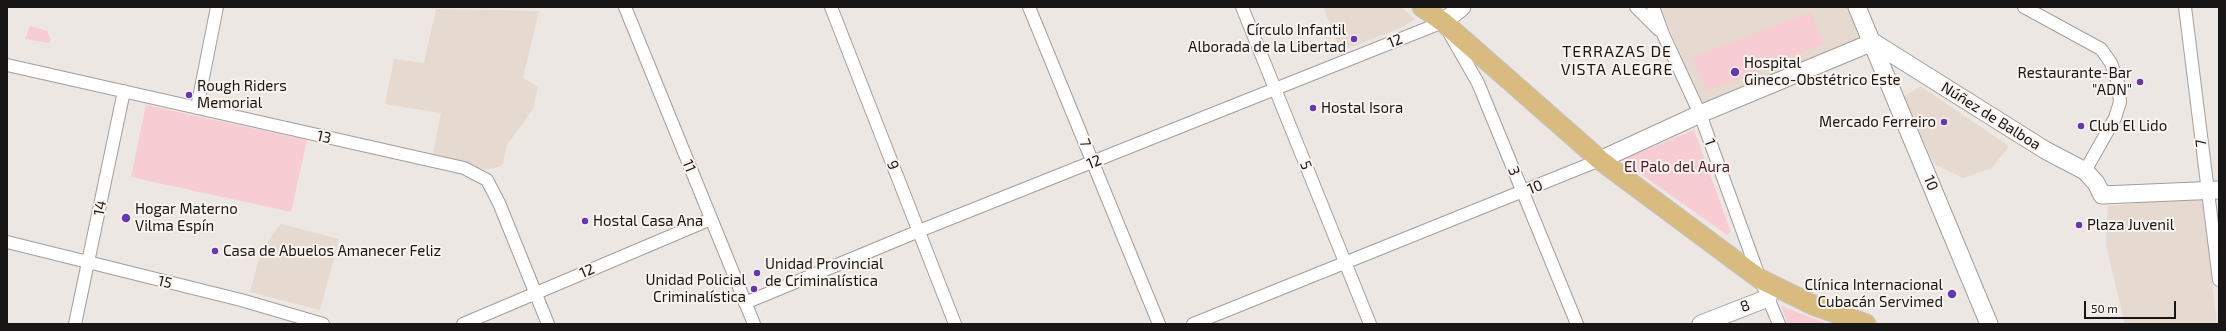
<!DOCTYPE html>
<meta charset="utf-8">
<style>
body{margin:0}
#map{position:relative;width:2226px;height:331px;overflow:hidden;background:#ede7e3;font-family:"Exo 2",sans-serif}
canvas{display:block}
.frame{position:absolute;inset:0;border:8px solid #181615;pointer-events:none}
.scale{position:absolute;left:2084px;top:301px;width:92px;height:18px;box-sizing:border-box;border:2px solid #181615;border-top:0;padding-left:5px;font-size:12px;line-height:14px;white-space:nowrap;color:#181615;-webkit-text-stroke:3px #faf4f0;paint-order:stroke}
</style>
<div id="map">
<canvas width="2226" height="331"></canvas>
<div class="frame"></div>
<div class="scale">50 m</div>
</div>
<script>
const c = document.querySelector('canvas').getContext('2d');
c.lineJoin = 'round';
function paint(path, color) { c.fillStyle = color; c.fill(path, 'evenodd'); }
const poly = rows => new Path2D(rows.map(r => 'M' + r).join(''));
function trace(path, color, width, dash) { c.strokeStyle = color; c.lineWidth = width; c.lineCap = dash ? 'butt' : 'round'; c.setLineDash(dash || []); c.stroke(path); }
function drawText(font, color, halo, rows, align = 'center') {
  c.font = font + ' "Exo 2",sans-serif'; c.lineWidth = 4; c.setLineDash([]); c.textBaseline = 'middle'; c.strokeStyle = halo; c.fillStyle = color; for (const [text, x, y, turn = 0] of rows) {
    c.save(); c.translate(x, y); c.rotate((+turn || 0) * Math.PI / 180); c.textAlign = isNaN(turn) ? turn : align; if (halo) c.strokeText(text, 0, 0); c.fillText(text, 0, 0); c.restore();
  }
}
const built = poly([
 [1323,7,1401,7,1415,19,1403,27,1341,51],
 [1660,7,1850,7,1863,40,1702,104],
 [436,9,539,11,523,78,538,87,533,109,507,145,502,166,485,170,433,154,441,113,385,104,394,59,424,63],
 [1920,86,2009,146,1992,168,1963,178,1934,164,1904,97],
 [2202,197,2217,324,2125,324,2106,245,2108,206],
 [281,224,339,239,320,310,250,292,262,249]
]);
const green = poly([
 [1810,12,1824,44,1707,91,1692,58],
 [30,26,47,31,51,40,49,43,25,39],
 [146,105,307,140,291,212,131,177],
 [1694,130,1731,232,1727,235,1621,160],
 [1781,306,1828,324,1788,324]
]);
const street = poly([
 [625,7,754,324],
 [831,7,955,324],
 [1029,7,1159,324],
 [1242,7,1370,324],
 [1636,7,1659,30],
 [1653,7,1663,34,1700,114,1760,279,1779,324],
 [2024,7,2101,49,2111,63,2118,83,2120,102,2115,118,2085,171],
 [2185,7,2219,280],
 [7,65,464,168,487,180,499,203,548,324],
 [197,108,217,7],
 [7,242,241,300,323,324],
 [745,303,919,231,1443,22,1478,83,1577,324],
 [75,324,124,91],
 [463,324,711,219],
 [1193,324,1600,160]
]);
const secondary = poly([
 [1857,7,1989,324],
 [1443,22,1462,7],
 [1873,42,2045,150,2085,171,2096,183,2102,195,2219,190],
 [1600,160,1700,114,1873,42],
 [1701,324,1768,298]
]);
const primary = poly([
 [1422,7,1443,22,1600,160,1760,279,1813,305,1866,324]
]);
const markers = [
 [1354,39,4,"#6538af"],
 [1735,72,5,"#6538af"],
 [2140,82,4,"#6538af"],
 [189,95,4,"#6538af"],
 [1313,108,4,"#6538af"],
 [1944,122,4,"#6538af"],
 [2081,126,4,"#6538af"],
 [126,218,5,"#6538af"],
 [585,221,4,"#6538af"],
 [2079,225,4,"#6538af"],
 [215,251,4,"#6538af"],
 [757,273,4,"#6538af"],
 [754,289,4,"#6538af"],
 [1952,294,5,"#6538af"]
];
const poiNames = [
 ["Círculo Infantil",1346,30,"right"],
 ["Alborada de la Libertad",1346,47,"right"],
 ["Hospital",1744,63],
 ["Gineco-Obstétrico Este",1744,80],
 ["Restaurante-Bar",2132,73,"right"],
 ["\"ADN\"",2132,90,"right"],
 ["Rough Riders",197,86],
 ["Memorial",197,103],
 ["Hostal Isora",1321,108],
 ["Mercado Ferreiro",1936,122,"right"],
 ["Club El Lido",2089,126],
 ["Hogar Materno",135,209],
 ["Vilma Espín",135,226],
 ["Hostal Casa Ana",593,221],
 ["Plaza Juvenil",2087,225],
 ["Casa de Abuelos Amanecer Feliz",223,251],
 ["Unidad Provincial",765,264],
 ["de Criminalística",765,281],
 ["Unidad Policial",746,280,"right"],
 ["Criminalística",746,297,"right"],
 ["Clínica Internacional",1943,285,"right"],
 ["Cubacán Servimed",1943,302,"right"]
];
const streetNames = [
 ["12",1395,41,-22],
 ["Núñez de Balboa",1991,116,32],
 ["13",324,137,13],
 ["1",1710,142,70],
 ["7",1085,143,68],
 ["7",2201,143,-97],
 ["12",1094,162,-22],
 ["9",893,165,68],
 ["5",1306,165,68],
 ["11",689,166,68],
 ["3",1514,171,68],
 ["10",1931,183,68],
 ["10",1535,187,-22],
 ["14",100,208,-79],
 ["12",587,271,-23],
 ["15",165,282,14],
 ["8",1745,306,-21]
];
const parkNames = [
 ["El Palo del Aura",1677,167]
];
const neighbourhoodNames = [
 ["TERRAZAS DE",1617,52],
 ["VISTA ALEGRE",1617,70]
];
paint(built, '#e5d9d0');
paint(green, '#f8ccd3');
trace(street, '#a39e9a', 14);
trace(secondary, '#a39e9a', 19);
trace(primary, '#c3c2c2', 21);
trace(street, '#fff', 12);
trace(secondary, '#fff', 17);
trace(primary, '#d9bb7f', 19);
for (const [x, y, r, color] of markers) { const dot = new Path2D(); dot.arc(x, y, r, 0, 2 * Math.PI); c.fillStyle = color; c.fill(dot); trace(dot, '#faf4f0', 1.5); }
drawText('15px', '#181615', '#faf4f0', poiNames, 'left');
drawText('15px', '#181615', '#faf4f0', streetNames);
drawText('15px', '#4d1725', '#faf4f0', parkNames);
c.letterSpacing = '1px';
drawText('16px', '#181615', '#faf4f0', neighbourhoodNames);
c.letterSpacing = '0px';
</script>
